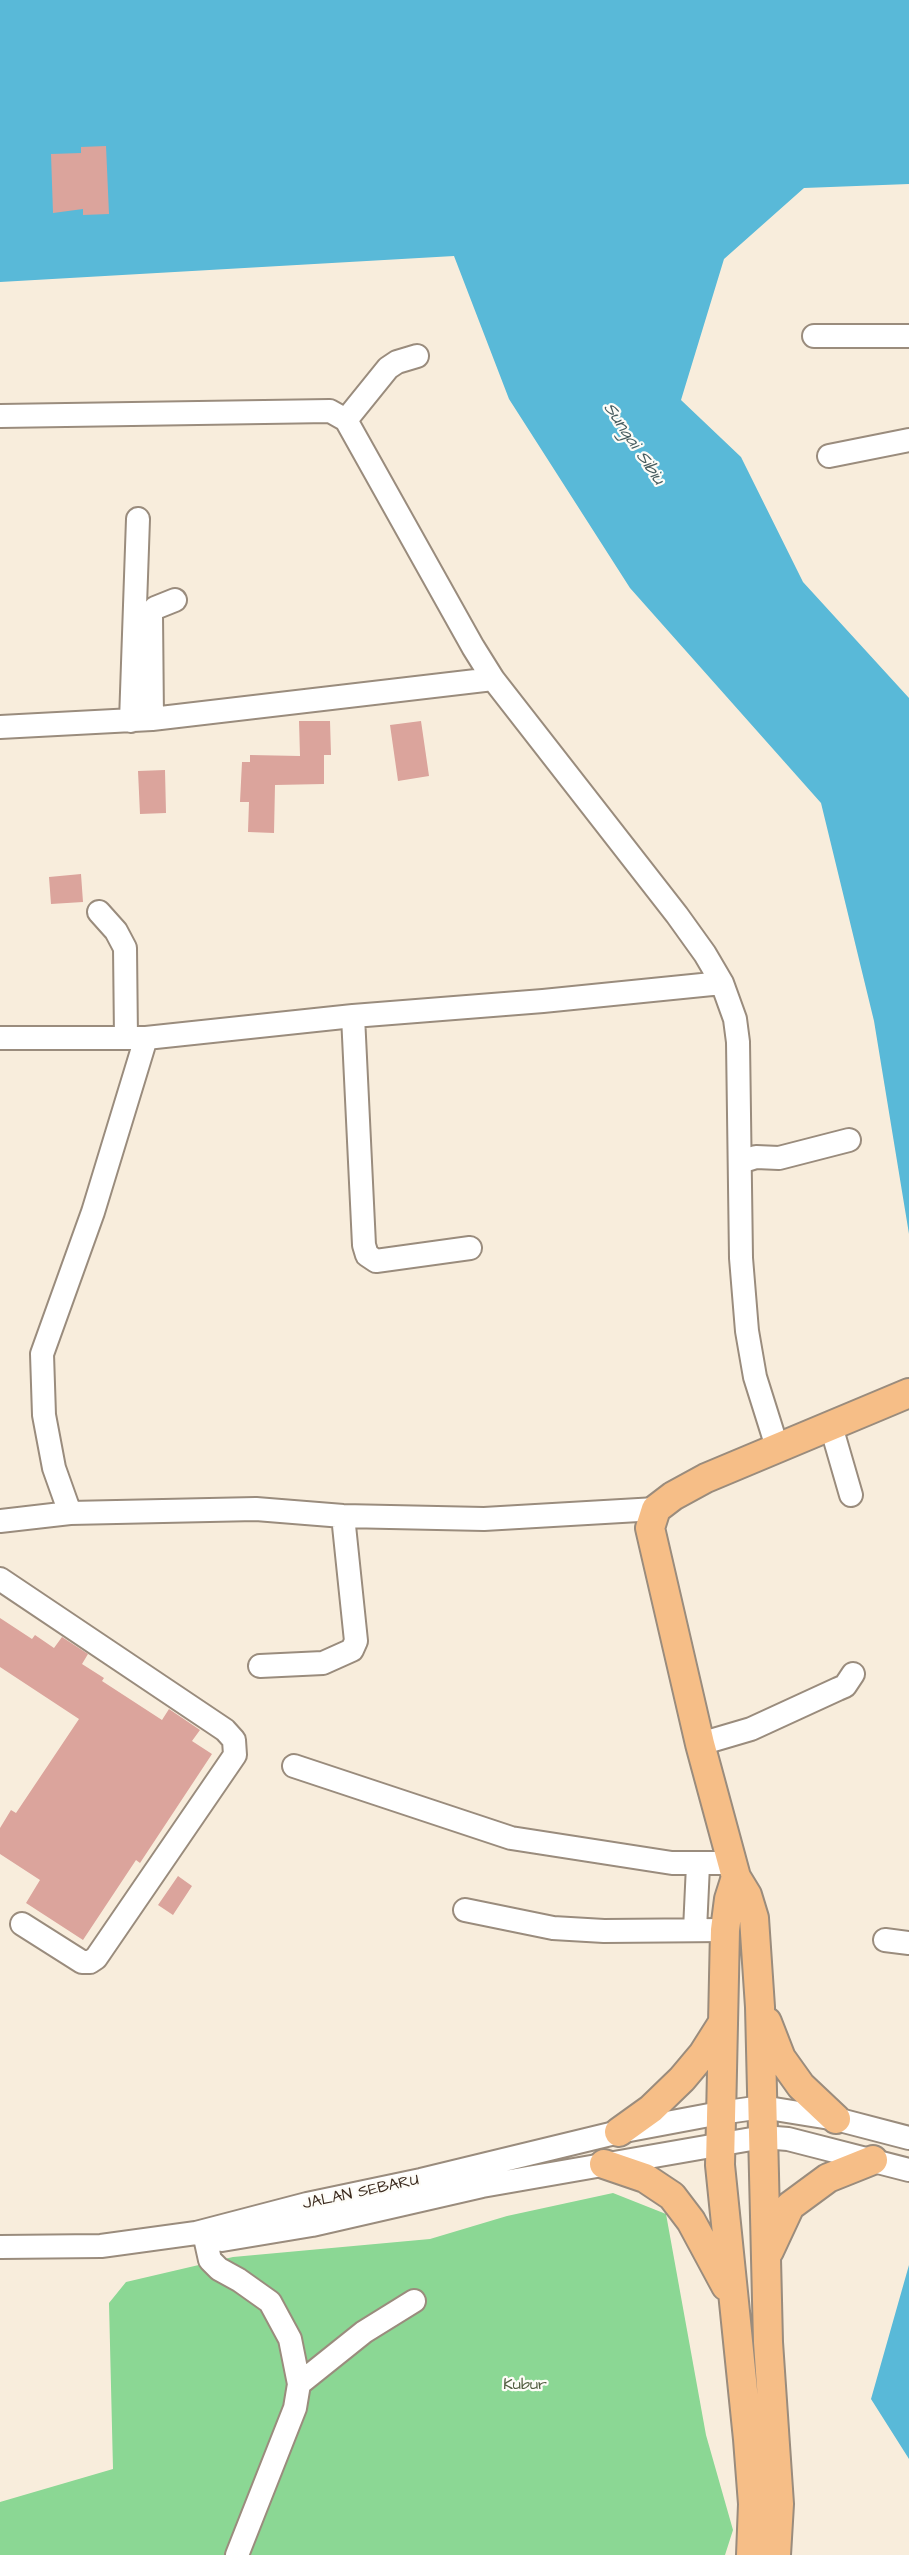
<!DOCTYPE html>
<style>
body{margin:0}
canvas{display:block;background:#f8eddc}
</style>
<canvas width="909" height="2555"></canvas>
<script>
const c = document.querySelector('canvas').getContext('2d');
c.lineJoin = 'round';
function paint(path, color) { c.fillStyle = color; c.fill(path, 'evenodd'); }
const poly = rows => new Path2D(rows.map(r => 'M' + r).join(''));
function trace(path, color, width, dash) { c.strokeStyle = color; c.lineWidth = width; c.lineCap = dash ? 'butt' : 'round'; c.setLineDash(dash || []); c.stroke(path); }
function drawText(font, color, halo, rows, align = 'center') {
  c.font = font + ' "Architects Daughter",sans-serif'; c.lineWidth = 4.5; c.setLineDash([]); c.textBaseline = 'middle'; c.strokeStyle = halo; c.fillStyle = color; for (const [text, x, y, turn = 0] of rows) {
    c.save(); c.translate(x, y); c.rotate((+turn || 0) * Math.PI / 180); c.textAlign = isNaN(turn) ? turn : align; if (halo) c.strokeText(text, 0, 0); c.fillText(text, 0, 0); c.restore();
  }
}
const green = poly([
 [613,2193,666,2214,706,2435,733,2530,725,2555,0,2555,0,2502,113,2469,109,2303,126,2282,233,2257,430,2239,507,2216]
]);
const water = poly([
 [0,0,909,0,909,184,804,188,724,259,681,400,741,457,803,582,909,698,909,1234,874,1021,821,803,630,588,509,399,454,256,0,282],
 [909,2265,909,2459,871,2399]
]);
const building = poly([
 [106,146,109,214,83,215,83,209,53,213,51,154,81,153,81,147],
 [299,721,330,721,331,755,324,755,324,784,275,785,274,833,248,832,249,802,240,802,242,762,250,762,250,755,300,756],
 [421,721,429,776,398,781,390,725],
 [165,770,166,813,140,814,138,771],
 [81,874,83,902,51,904,49,877],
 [0,1618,32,1639,35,1635,54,1648,62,1637,88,1654,82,1664,104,1678,102,1681,162,1720,169,1709,200,1730,192,1741,212,1754,140,1863,136,1860,83,1940,26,1903,40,1880,0,1854,0,1828,11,1810,16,1813,79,1719,0,1667],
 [178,1876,192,1886,173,1915,158,1905]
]);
const minor = poly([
 [814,336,909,336],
 [0,416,330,411,346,420,473,647,493,679,677,915,705,954,722,983,735,1019,738,1042,741,1258,747,1331,755,1377,777,1447],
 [346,420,388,368,397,362,417,356],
 [829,456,909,440],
 [152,719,151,614,155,608,175,600],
 [131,721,138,519],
 [0,727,152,719,493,679],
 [99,912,116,931,125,948,126,1038],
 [353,1016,364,1245,367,1255,376,1261,470,1248],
 [0,1038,146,1038,353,1016,543,1001,722,983],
 [740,1162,756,1157,779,1158,849,1140],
 [831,1426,851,1495],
 [70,1513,54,1468,44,1415,42,1354,93,1212,146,1038],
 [0,1521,70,1513,256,1509,343,1516,484,1519,656,1509],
 [0,1579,225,1730,234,1740,235,1755,96,1958,90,1962,82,1962,22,1924],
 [260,1666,323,1663,352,1650,356,1641,343,1516],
 [700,1744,751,1729,838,1689,845,1686,853,1674],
 [294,1766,511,1838,672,1863,732,1863],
 [465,1910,553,1928,604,1931,725,1930],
 [695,1930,698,1865],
 [885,1940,909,1943],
 [222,2240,312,2225,482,2186,763,2137,788,2139,909,2170],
 [206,2242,210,2260,219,2269,239,2280,270,2302,290,2339,299,2384,295,2408,237,2555],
 [0,2247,101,2246,196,2233,307,2204,421,2180,619,2132,720,2113,762,2107,836,2119,909,2138],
 [299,2384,364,2332,414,2301]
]);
const major = poly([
 [736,1877,729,1899,725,1930,720,2165,748,2439,753,2504,751,2555],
 [767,2022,781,2058,801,2086,836,2119],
 [619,2132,651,2109,682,2079,703,2054,722,2024],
 [604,2164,645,2178,672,2196,691,2221,726,2286],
 [769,2251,790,2206,828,2178,873,2160],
 [776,2555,779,2504,768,2342,760,2007,754,1918,747,1895,736,1877,700,1744,650,1528,656,1509,673,1496,706,1478,909,1393]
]);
const streetNames = [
 ["JALAN SEBARU",361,2193,-12]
];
const parkNames = [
 ["Kubur",525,2386]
];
const waterNames = [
 ["Sungai Sibiu",633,444,56]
];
paint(green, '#8bd794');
paint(water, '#59b9d8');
paint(building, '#dba49c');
trace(minor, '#9a8c7d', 26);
trace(major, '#9a8c7d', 32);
trace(minor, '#fff', 22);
trace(major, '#f6be87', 28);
drawText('16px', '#3b2a1e', '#fdfcf7', streetNames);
drawText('16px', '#535e41', '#fdfcf7', parkNames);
drawText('italic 18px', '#465c5f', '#fdfcf7', waterNames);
</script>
